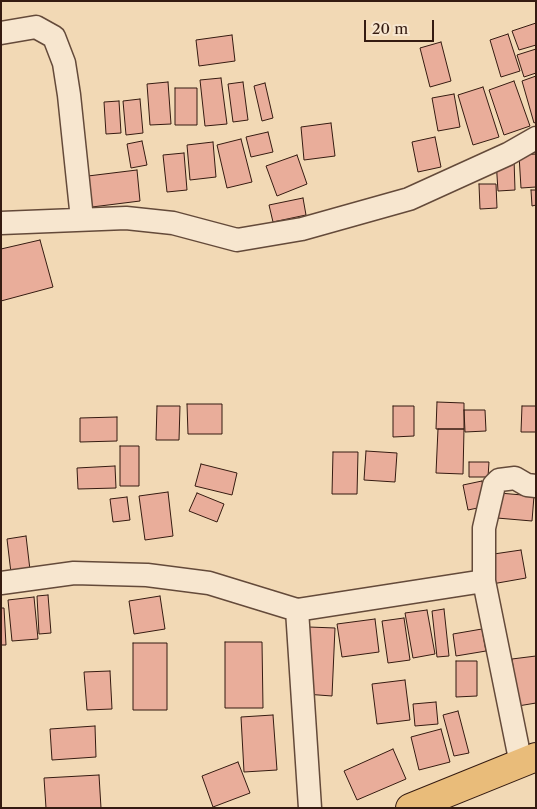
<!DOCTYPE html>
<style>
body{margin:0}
#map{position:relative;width:537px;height:809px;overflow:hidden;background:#f2d9b5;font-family:"Libre Caslon Text",serif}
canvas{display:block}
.frame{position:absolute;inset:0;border:2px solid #351b11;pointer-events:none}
.scale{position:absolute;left:364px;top:20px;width:70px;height:22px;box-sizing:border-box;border:2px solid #351b11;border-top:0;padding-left:6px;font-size:15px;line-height:18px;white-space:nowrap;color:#351b11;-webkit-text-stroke:4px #f7e6cf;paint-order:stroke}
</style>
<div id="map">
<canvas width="537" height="809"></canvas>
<div class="frame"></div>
<div class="scale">20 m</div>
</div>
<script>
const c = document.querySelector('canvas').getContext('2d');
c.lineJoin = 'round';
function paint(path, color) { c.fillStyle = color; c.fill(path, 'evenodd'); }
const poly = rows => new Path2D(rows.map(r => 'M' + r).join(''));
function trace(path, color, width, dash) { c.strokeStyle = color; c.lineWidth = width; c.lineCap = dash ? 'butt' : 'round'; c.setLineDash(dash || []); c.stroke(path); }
const building = poly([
 [536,23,536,45,519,50,512,31,536,23],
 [508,34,520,71,501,77,490,40,508,34],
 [232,35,235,61,199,66,196,40,232,35],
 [441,42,451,81,430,87,420,48,441,42],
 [536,49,536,73,524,77,517,55,536,49],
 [536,76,536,122,534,123,522,81,536,76],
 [221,78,227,124,205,126,200,80,221,78],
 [514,81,530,126,504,135,489,90,514,81],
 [168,82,171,124,150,125,147,84,168,82],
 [243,82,248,120,233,122,228,84,243,82],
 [265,83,273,118,262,121,254,86,265,83],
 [483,87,499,137,473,145,458,95,483,87],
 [175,88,197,88,197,125,175,125,175,88],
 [454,94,460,127,438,131,432,98,454,94],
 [140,99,143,133,126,135,123,101,140,99],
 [119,101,121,133,106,134,104,102,119,101],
 [331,123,335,156,304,160,301,127,331,123],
 [268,132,273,152,251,157,246,137,268,132],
 [435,137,441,167,418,172,412,142,435,137],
 [241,139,252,182,227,188,217,145,241,139],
 [142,141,147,165,131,168,127,144,142,141],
 [213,142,216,177,190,180,187,145,213,142],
 [184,153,187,190,167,192,163,155,184,153],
 [536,154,536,187,521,188,519,155,536,154],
 [297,155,307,184,277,196,266,166,297,155],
 [514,159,515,190,498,191,496,160,514,159],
 [137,170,140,201,92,207,88,176,137,170],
 [479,184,496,184,497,208,480,209,479,184],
 [531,190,536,190,536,205,532,206,531,190],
 [303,198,306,215,273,222,269,205,303,198],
 [40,240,53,287,1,301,1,249,40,240],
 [437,402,464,403,464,429,436,429,437,402],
 [187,404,222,404,222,434,188,434,187,404],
 [157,406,180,406,179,440,156,440,157,406],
 [393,406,414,406,414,436,393,437,393,406],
 [522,406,536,406,536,432,521,432,522,406],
 [464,410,485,410,486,431,465,432,464,410],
 [117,417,117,441,80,442,80,418,117,417],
 [438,429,464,429,463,474,436,473,438,429],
 [120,446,139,446,139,486,120,486,120,446],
 [366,451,397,453,395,482,364,480,366,451],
 [333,452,358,452,357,494,332,494,333,452],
 [469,462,489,462,488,477,469,477,469,462],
 [201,464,237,473,232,495,195,486,201,464],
 [115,466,116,488,78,489,77,468,115,466],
 [482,481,487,506,468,510,463,485,482,481],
 [168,492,173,536,145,540,139,496,168,492],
 [197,493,224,504,217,522,189,511,197,493],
 [499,493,534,496,532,521,497,518,499,493],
 [127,497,130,520,113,522,110,499,127,497],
 [26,536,30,570,11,573,7,539,26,536],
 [521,550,526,578,492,584,487,555,521,550],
 [48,595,51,633,39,634,37,596,48,595],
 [160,596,165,629,134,634,129,601,160,596],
 [34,597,38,639,12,641,8,600,34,597],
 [1,608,4,608,6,645,1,645,1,608],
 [444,609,449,656,437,657,432,611,444,609],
 [427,610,435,654,413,658,405,613,427,610],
 [404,618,410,660,388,663,382,621,404,618],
 [375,619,379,652,342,657,337,624,375,619],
 [309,627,335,628,332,696,305,694,309,627],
 [482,629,486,651,456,656,453,634,482,629],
 [225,642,262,642,263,708,225,708,225,642],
 [133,643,167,643,167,710,133,710,133,643],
 [536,656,536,703,518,706,512,659,536,656],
 [456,661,477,661,477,696,456,697,456,661],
 [110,671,112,709,87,710,84,672,110,671],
 [405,680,410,720,377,724,372,684,405,680],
 [436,702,438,724,415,726,413,704,436,702],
 [458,711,469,753,454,756,443,715,458,711],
 [273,715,277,770,244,772,241,717,273,715],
 [95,726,96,757,52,760,50,729,95,726],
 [441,729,450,762,419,770,411,737,441,729],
 [393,749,406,779,357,800,344,771,393,749],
 [238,762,250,793,213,807,202,776,238,762],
 [99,775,101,808,46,808,44,778,99,775]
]);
const minor = poly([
 [1,33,36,27,54,37,64,63,69,95,82,219],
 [1,223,126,218,173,223,237,240,302,229,409,199,508,154,536,138],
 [1,583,74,573,147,575,209,583,297,610,484,581],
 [297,610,310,808],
 [521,764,484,581,484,528,494,485,499,480,515,478,527,485,536,486]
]);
const primary = poly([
 [410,808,536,757]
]);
paint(building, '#e9ad9a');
trace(building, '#351b11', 1);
trace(minor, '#644a3a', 25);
trace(primary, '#351b11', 30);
trace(minor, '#f7e6cf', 22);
trace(primary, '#e9bc7a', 28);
</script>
